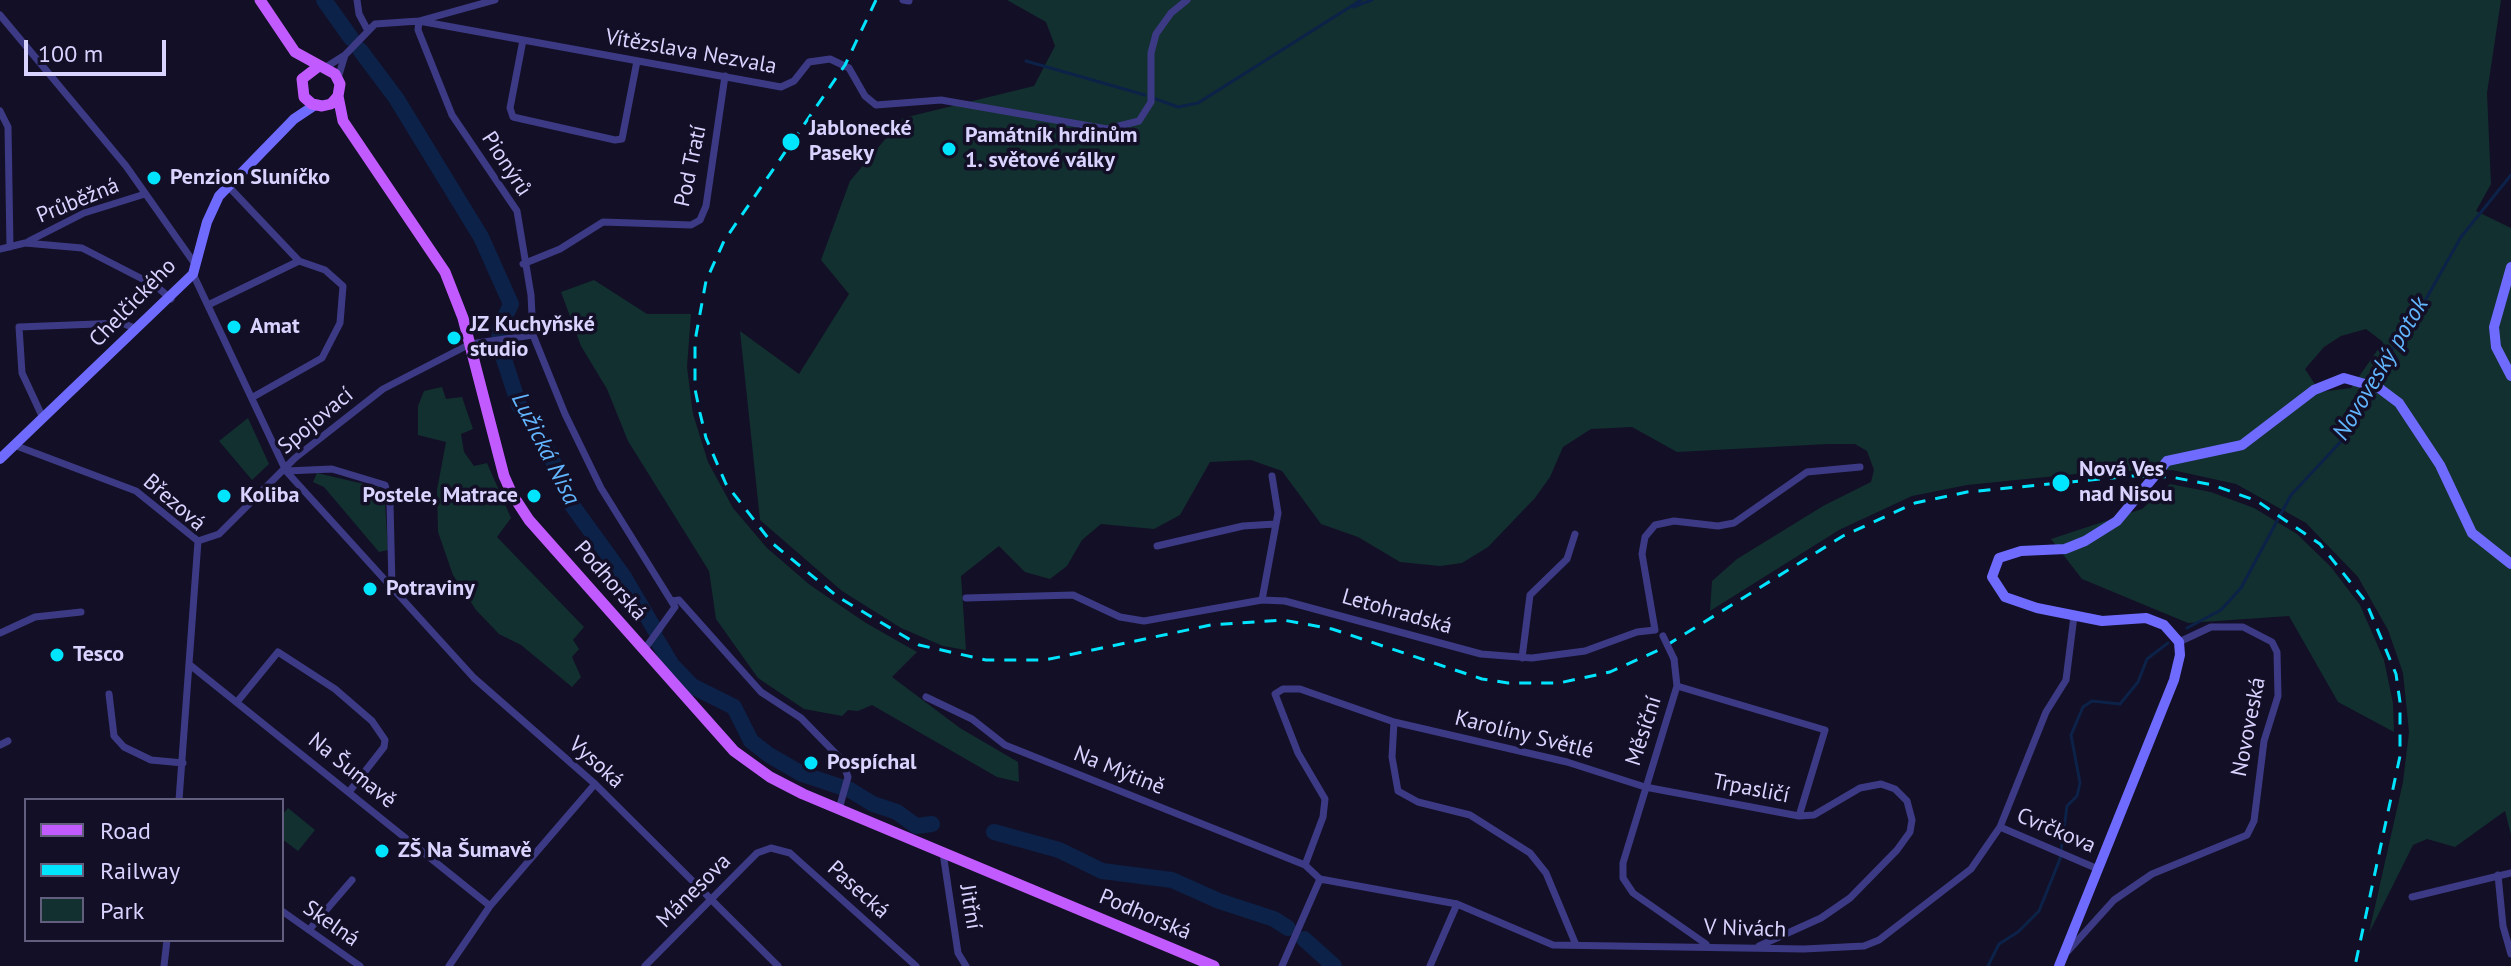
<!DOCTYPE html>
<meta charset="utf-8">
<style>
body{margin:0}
#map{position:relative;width:2511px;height:966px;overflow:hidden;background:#130f26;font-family:"PT Sans",sans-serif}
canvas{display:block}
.legend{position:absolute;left:24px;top:798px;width:260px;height:144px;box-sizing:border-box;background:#130f26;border:2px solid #625e7d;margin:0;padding:10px 14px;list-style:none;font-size:24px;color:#d9d4ff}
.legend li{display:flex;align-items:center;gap:16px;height:40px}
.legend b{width:40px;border:2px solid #625e7d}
.scale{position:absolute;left:24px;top:40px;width:142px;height:36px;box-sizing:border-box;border:4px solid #d9d4ff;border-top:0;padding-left:10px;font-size:24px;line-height:28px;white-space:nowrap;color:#d9d4ff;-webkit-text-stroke:6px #130f26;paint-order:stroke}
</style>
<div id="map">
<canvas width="2511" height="966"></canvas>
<ul class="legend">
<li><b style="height:10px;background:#c25bff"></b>Road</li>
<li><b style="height:10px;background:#00e5ff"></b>Railway</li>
<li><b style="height:22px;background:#12302f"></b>Park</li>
</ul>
<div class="scale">100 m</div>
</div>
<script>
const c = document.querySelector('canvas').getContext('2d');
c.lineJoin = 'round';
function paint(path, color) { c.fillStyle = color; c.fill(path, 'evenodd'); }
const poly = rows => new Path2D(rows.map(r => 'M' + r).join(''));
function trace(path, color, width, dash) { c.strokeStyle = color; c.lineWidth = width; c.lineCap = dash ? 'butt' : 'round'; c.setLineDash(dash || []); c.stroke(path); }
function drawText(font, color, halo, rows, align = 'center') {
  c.font = font + ' "PT Sans",sans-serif'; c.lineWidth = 7; c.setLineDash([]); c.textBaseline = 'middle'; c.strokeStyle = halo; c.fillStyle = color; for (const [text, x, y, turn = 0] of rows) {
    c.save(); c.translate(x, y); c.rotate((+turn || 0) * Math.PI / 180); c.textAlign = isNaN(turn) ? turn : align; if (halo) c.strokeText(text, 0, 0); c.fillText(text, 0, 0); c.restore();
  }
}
const green = poly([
 [1007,0,2501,0,2487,93,2491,184,2476,211,2511,228,2511,835,2505,811,2455,847,2427,839,2413,845,2369,933,2403,782,2409,732,2403,673,2388,630,2358,577,2306,523,2236,484,2172,470,2096,472,1967,485,1912,496,1839,530,1710,611,1712,581,1737,559,1823,506,1871,482,1874,470,1867,451,1855,444,1828,444,1677,452,1632,427,1591,429,1563,447,1550,477,1535,498,1488,547,1462,563,1440,566,1400,562,1358,537,1321,524,1282,471,1251,460,1210,462,1180,515,1154,529,1101,524,1082,540,1067,566,1050,579,1025,572,999,546,961,576,966,650,943,646,901,628,842,591,760,520,740,331,799,374,849,294,821,260,850,181,903,118,1034,86,1055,46,1046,22],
 [2366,329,2383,342,2351,388,2320,392,2305,369,2324,347,2341,336],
 [594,280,647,314,691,314,687,367,693,414,708,462,733,508,767,548,810,585,866,623,917,652,892,677,960,728,1018,762,1019,782,997,777,872,705,858,711,848,710,842,716,804,709,758,678,716,619,709,571,628,441,607,389,581,346,561,292],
 [442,387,446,399,462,397,473,429,461,434,464,452,474,466,487,463,511,518,497,537,584,627,573,640,579,649,572,657,581,677,572,687,521,645,499,634,476,610,453,575,438,532,437,490,446,442,418,435,418,406,424,391],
 [248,418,269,464,252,480,219,441],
 [317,473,381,488,385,503,388,550,379,552,324,487,313,482],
 [2170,484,2211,492,2254,508,2297,534,2331,567,2360,605,2384,660,2393,703,2394,732,2338,702,2289,616,2188,623,2082,579,2051,539,2142,509],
 [288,808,315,830,298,851,282,839,282,815]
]);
const stream = poly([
 [1353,7,1372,0],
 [1026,61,1145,95],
 [1153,98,1178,107,1198,103,1361,0],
 [2187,628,2221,610,2241,588,2291,495,2347,435,2380,367,2422,306,2461,237,2511,175],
 [1988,966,1999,944,2018,932,2039,911,2060,859,2067,806,2077,796,2080,783,2071,735,2083,707,2092,701,2120,704,2138,682,2147,659,2168,643]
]);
const river = poly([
 [324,0,351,38],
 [360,50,396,98,481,237,511,304,500,328,499,344,519,405,551,457,569,501,624,577,655,630],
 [657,640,672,665,692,686,734,707,751,741,769,755,802,774,850,790,873,804,897,812,916,826,932,824],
 [994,832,1059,850,1102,871,1172,880,1219,901,1274,919,1288,928],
 [1304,939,1334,966]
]);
const street = poly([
 [357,0,359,14,367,29],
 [903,0,909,1],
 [0,15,126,166,195,264],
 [419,21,781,87,794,81,809,62,830,59,849,68,865,96,876,105,941,100,1107,129,1139,121,1151,102,1151,53,1156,34,1171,13,1187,0],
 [419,21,418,30,452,115,517,211,531,295,533,335,565,414,601,488,675,607,644,650],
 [523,40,510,108,513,117,615,140,622,139,637,61],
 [326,67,345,55],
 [338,78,345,55,375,24,419,21,495,0],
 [0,111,8,127,10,247],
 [228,186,299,261,325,270,343,286,340,323,322,358,253,397],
 [29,241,84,213,145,194],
 [0,249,25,243,82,248,156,286,171,299],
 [523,264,560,249,603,222,691,225,700,220,706,206,725,76],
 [193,274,286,471,474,678,595,784,778,966],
 [208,305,299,261],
 [43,418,22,373,19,327,122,323,137,329],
 [14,445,136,491,198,541],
 [286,471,332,469,385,485,390,504,392,586],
 [198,541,219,534,295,458,383,389,470,344,533,335],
 [1157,546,1243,526,1275,524],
 [966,598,1073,595,1120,617,1144,621,1262,600,1285,601,1481,654,1532,658,1585,651,1637,632,1655,630],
 [1262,600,1278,513,1272,476],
 [672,601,679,600,761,692,801,718,842,760,848,777,839,809],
 [1655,630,1642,554,1645,537,1655,525,1674,521,1718,526,1734,523,1807,472,1860,467],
 [0,633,35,617,81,612],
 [1522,658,1530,595,1567,559,1575,534],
 [1674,659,1677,686,1623,863,1623,878,1633,893,1706,944],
 [190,665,490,906],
 [1677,686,1825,730,1799,816],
 [109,694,114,736,124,747,151,760,183,763],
 [926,697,972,719,1005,745,1305,865,1320,879],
 [237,702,278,652,335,689,372,721,385,740,384,747,349,792],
 [1394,722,1392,757,1398,791,1418,802,1470,815,1530,853,1546,873,1576,945],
 [0,745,8,741],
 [179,800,198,541],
 [2000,827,2098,869],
 [943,853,958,953,966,966],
 [1305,865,1323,817,1325,799,1298,753,1275,694,1283,689,1300,689,1394,722,1567,762,1645,787,1799,816,1814,815,1860,788,1881,784,1895,789,1907,801,1912,820,1910,832,1897,850,1850,898,1821,918,1759,946],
 [2498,875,2503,926,2511,954],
 [1320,879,1457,904,1553,945,1804,949,1864,946,1879,940,1971,869,2000,827,2046,712,2066,680,2074,616],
 [2412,897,2511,873],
 [282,911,360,966],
 [309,930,352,880],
 [2068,951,2114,900,2152,874,2247,835,2254,821,2264,741,2278,696,2277,652,2272,642,2243,627,2211,627,2179,642],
 [164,966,167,940],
 [449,966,490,906,595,784],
 [645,966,757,853,771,848,790,853,916,966],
 [1282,966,1320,879],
 [1430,966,1457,904]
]);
const secondary = poly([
 [2511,267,2494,327,2496,347,2511,376],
 [0,459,193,274,207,222,219,196,294,119,315,105],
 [2059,966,2174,680,2180,655,2179,642,2164,625,2146,618,2102,621,2037,608,2005,597,1992,577,1999,558,2021,551,2065,549,2085,541,2117,521,2167,461,2242,445,2314,390,2344,378,2379,388,2399,403,2440,465,2472,533,2511,564]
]);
const primary = poly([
 [260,0,295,52,335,74,340,84,338,96,343,121,445,272,463,318,504,476,512,494,529,520,734,751,770,777,803,794,1214,966],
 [319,66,302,79,304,97,312,104,322,106,331,104,338,96]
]);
const rail = poly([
 [876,0,845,65,724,241,706,281,695,341,695,389,700,413,706,438,726,484,772,543,838,597,919,645,986,660,1045,660,1211,625,1283,620,1332,629,1482,679,1508,683,1559,683,1610,672,1659,650,1843,536,1915,503,1967,492,2132,476,2171,477,2213,485,2257,501,2320,544,2366,602,2396,674,2400,702,2400,756,2355,966]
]);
const streetBridge = poly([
 [1663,636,1674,659]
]);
const markers = [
 [791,142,10,"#00e5ff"],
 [949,149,8,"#00e5ff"],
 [154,178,8,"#00e5ff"],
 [234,327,8,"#00e5ff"],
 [454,338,8,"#00e5ff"],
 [2061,483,10,"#00e5ff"],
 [224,496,8,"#00e5ff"],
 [534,496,8,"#00e5ff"],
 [370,589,8,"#00e5ff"],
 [57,655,8,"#00e5ff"],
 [811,763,8,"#00e5ff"],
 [382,851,8,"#00e5ff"]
];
const streetNames = [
 ["Vítězslava Nezvala",691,52,10],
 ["Pionýrů",506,164,57],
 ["Pod Tratí",691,166,-78],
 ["Průběžná",78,201,-22],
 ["Chelčického",133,303,-46],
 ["Spojovací",316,421,-40],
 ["Březová",174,503,41],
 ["Podhorská",610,581,49],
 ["Letohradská",1397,612,16],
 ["Novoveská",2249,727,-79],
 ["Měsíční",1644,731,-72],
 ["Karolíny Světlé",1524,735,14],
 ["Vysoká",596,763,42],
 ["Na Šumavě",352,771,39],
 ["Na Mýtině",1119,771,22],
 ["Trpasličí",1751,789,11],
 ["Cvrčkova",2056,831,23],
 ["Pasecká",858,890,42],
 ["Mánesova",694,891,-45],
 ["Jitřní",970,907,81],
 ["Podhorská",1145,915,23],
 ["Skelná",331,924,35],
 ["V Nivách",1745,929,2]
];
const poiNames = [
 ["Jablonecké",809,129],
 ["Paseky",809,154],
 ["Památník hrdinům",965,136],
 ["1. světové války",965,161],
 ["Penzion Sluníčko",170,178],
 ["JZ Kuchyňské",470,325],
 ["studio",470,350],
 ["Amat",250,327],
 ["Nová Ves",2079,470],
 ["nad Nisou",2079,495],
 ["Koliba",240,496],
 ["Postele, Matrace",518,496,"right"],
 ["Potraviny",386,589],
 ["Tesco",73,655],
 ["Pospíchal",827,763],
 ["ZŠ Na Šumavě",398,851]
];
const waterNames = [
 ["Novoveský potok",2381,369,-59],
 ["Lužická Nisa",545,449,63]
];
paint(green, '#12302f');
trace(stream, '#0c2248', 3);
trace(river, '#0c2248', 16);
trace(street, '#3d3a85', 7);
trace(secondary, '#6f6bff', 10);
trace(primary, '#c25bff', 11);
trace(rail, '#00e5ff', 3, [12, 10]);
trace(streetBridge, '#3d3a85', 7);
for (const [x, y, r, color] of markers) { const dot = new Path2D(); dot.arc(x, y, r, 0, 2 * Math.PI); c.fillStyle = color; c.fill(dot); trace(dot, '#130f26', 3); }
drawText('22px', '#d9d4ff', '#130f26', streetNames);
drawText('bold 22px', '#d9d4ff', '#130f26', poiNames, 'left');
drawText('italic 24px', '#62b6ff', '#130f26', waterNames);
</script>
